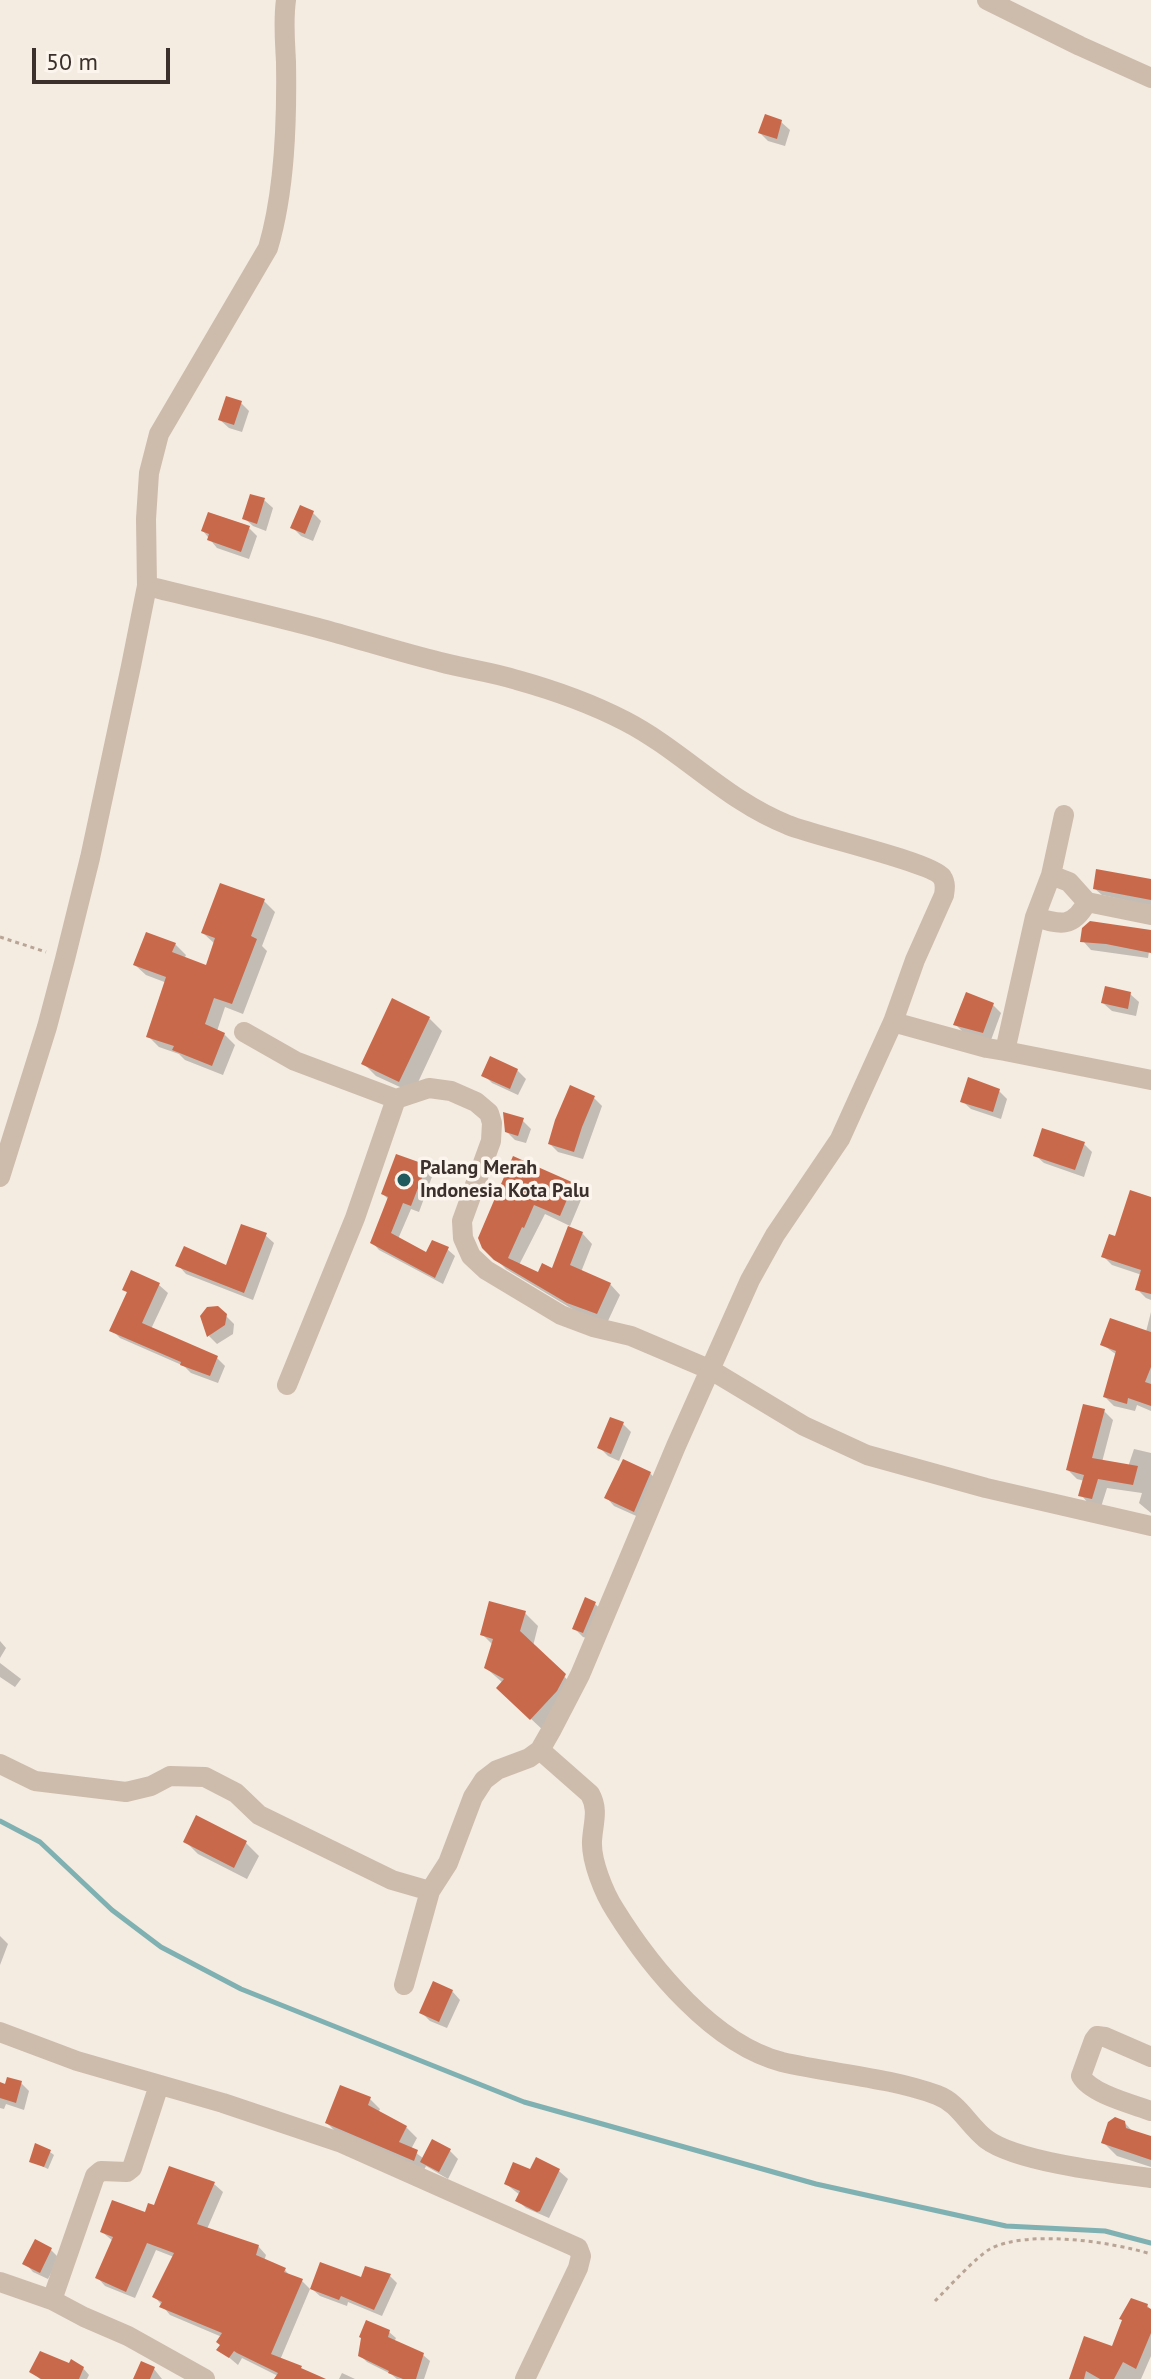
<!DOCTYPE html>
<style>
body{margin:0}
#map{position:relative;width:1151px;height:2379px;overflow:hidden;background:#f4ebe1;font-family:"PT Sans",sans-serif}
canvas{display:block}
.scale{position:absolute;left:32px;top:48px;width:138px;height:36px;box-sizing:border-box;border:4px solid #3b302b;border-top:0;padding-left:10px;font-size:24px;line-height:28px;white-space:nowrap;color:#3b302b;-webkit-text-stroke:6px #fbf5ee;paint-order:stroke}
</style>
<div id="map">
<canvas width="1151" height="2379"></canvas>
<div class="scale">50 m</div>
</div>
<script>
const ctx = document.querySelector('canvas').getContext('2d');
ctx.lineJoin = 'round';
function fill(path, color) {
  ctx.fillStyle = color;
  ctx.fill(path, 'evenodd');
}
function trace(path, color, width, dash) {
  ctx.strokeStyle = color;
  ctx.lineWidth = width;
  ctx.lineCap = dash ? 'butt' : 'round';
  ctx.setLineDash(dash || []);
  ctx.stroke(path);
}
function drawText(font, color, halo, rows, align = 'center') {
  ctx.font = font + ' "PT Sans",sans-serif';
  ctx.lineWidth = 7;
  ctx.setLineDash([]);
  ctx.textBaseline = 'middle';
  ctx.strokeStyle = halo;
  ctx.fillStyle = color;
  for (const [text, x, y, turn = 0] of rows) {
    ctx.save();
    ctx.translate(x, y);
    ctx.rotate((+turn || 0) * Math.PI / 180);
    ctx.textAlign = isNaN(turn) ? turn : align;
    if (halo) ctx.strokeText(text, 0, 0);
    ctx.fillText(text, 0, 0);
    ctx.restore();
  }
}
fill(new Path2D(`
 M781 122 790 130 785 146 768 141 760 133Z
 M241 403 249 411 242 432 229 428 220 420Z
 M252 496 264 500 273 508 266 531 253 526 244 518Z
 M313 513 321 521 313 541 301 536 293 528Z
 M249 528 257 536 249 559 217 548 203 531Z
 M1151 881V906L1102 895 1094 888Z
 M264 901 275 912 262 946 267 951 243 1014 225 1007 217 1031 224 1034 235 1045 223 1075 185 1060 179 1054 159 1047 148 1036 167 983 146 975 135 965 175 944 186 955 184 959 207 968 215 944 203 933Z
 M1151 938 1148 958 1091 950 1083 941Z
 M1130 994 1139 1002 1136 1016 1112 1011 1103 1003Z
 M993 1005 1001 1013 991 1040 964 1033 956 1025Z
 M429 1018 442 1031 413 1093 376 1076 363 1063Z
 M517 1070 526 1079 518 1095 492 1083 484 1075Z
 M999 1091 1007 1099 1001 1119 971 1109 962 1101Z
 M594 1098 602 1106 583 1159 558 1152 550 1144Z
 M522 1120 531 1129 526 1143 515 1140 506 1131Z
 M1084 1144 1092 1152 1084 1177 1044 1163 1035 1155Z
 M514 1159 573 1184 583 1195 570 1226 545 1214 519 1265 539 1275 553 1270 582 1233 592 1244 581 1272 610 1284 620 1295 607 1323 579 1313 506 1269 484 1247Z
 M425 1167 433 1174 419 1212 411 1209 398 1239 427 1255 447 1249 455 1256 443 1284 379 1250 372 1242 389 1200 383 1194Z
 M1151 1199V1300L1146 1298 1137 1289 1142 1275 1112 1265 1103 1256Z
 M265 1235 274 1243 253 1300 186 1274 178 1265 227 1267Z
 M159 1285 168 1293 151 1329 217 1358 225 1366 218 1383 191 1373 184 1366 120 1338 112 1330 128 1294 125 1290Z
 M1151 1312V1411L1137 1405 1135 1411 1114 1406 1105 1397 1117 1355 1103 1345 1146 1332Z
 M226 1316 234 1324 233 1334 217 1344 209 1336Z
 M1104 1411 1113 1420 1102 1462 1128 1467 1134 1449 1151 1453V1513L1139 1503 1142 1493 1107 1488 1101 1507 1090 1505 1081 1495 1085 1481 1077 1479 1068 1470Z
 M623 1424 631 1432 619 1461 608 1456 600 1448Z
 M650 1473 658 1482 643 1519 614 1506 606 1497Z
 M586 1600 595 1604 604 1612 592 1640 583 1637 574 1628Z
 M525 1613 538 1626 533 1646 578 1690 545 1732 512 1701 503 1683 486 1668 493 1645 482 1634Z
 M0 1641 6 1648 0 1658Z
 M0 1663 21 1679 15 1687 0 1677Z
 M197 1818 246 1843 259 1856 247 1879 198 1854 185 1841Z
 M0 1936 8 1944 0 1965Z
 M452 1991 460 2000 447 2028 430 2021 421 2012Z
 M21 2083 29 2091 24 2110 6 2104 4 2109 0 2108V2084Z
 M370 2099 380 2109 378 2113 406 2127 417 2138 411 2149 424 2159 450 2151 458 2159 448 2179 426 2166 424 2170 337 2133 327 2123Z
 M1124 2122 1134 2133 1151 2138V2167L1117 2156 1104 2143Z
 M50 2152 54 2155 48 2169 31 2161Z
 M536 2160 559 2171 568 2179 549 2218 526 2208 517 2200 520 2195 506 2184 531 2171Z
 M170 2168 214 2184 223 2192 207 2229 258 2246 266 2255 264 2261 285 2270 291 2277 302 2281 310 2289 280 2360 323 2379H277L278 2376 242 2358 238 2365 219 2349 222 2337 170 2315 155 2297 174 2257 156 2250 135 2298 105 2286 97 2277 113 2241 102 2232 146 2215 155 2207Z
 M51 2250 59 2258 48 2279 33 2272 25 2263Z
 M390 2276 397 2283 382 2316 348 2302 347 2306 320 2296 312 2289Z
 M1147 2305 1151 2310V2356L1141 2379H1071L1113 2349Z
 M389 2332 396 2338 394 2342 423 2355 430 2361 424 2379H397L391 2374 367 2362 360 2355Z
 M83 2368 89 2375 87 2379H40L32 2372Z
 M154 2369 162 2379H135Z
 M342 2373 355 2379H339Z`), '#0003');
trace(new Path2D(`
 M0 1821 40 1842 112 1910 161 1947 241 1989 524 2102 816 2184 1006 2226 1105 2231 1151 2243`), '#7fb0b2', 5);
fill(new Path2D(`
 M765 114 782 120 777 139 758 133Z
 M226 396 242 401 234 425 218 420Z
 M250 494 265 498 257 524 242 519Z
 M300 505 314 511 305 534 290 528Z
 M208 512 250 526 241 552 207 540 209 534 201 531Z
 M1096 869 1151 879V900L1093 889Z
 M220 883 265 899 251 936 257 939 232 1004 214 998 205 1024 225 1033 212 1066 172 1050 174 1046 146 1037 166 977 133 965 146 932 176 943 172 952 206 965 215 938 201 933Z
 M1090 921 1151 930V953L1106 944 1080 942 1082 928Z
 M1105 986 1131 992 1128 1009 1101 1003Z
 M966 992 994 1003 983 1033 953 1025Z
 M392 998 430 1017 399 1082 361 1064Z
 M490 1056 518 1069 510 1089 481 1076Z
 M968 1077 1000 1089 993 1112 960 1102Z
 M570 1085 595 1096 582 1127 574 1152 548 1144 555 1120Z
 M503 1112 524 1118 518 1136 505 1132Z
 M1042 1128 1085 1142 1075 1170 1033 1156Z
 M396 1154 427 1165 411 1206 403 1203 391 1233 426 1252 432 1240 449 1247 435 1278 370 1243 388 1197 381 1194Z
 M513 1156 574 1183 560 1216 534 1205 524 1228 522 1227 508 1258 538 1272 542 1263 552 1268 568 1226 583 1232 570 1265 611 1283 597 1314 567 1303 494 1260 482 1248 478 1238Z
 M1130 1190 1151 1197V1294L1135 1290 1141 1270 1101 1257 1109 1234 1115 1236Z
 M241 1224 267 1233 244 1293 175 1266 184 1246 226 1265Z
 M131 1270 160 1283 142 1323 218 1356 210 1376 180 1365 181 1362 109 1331 127 1292 122 1290Z
 M218 1306 227 1314 225 1325 207 1337 200 1316 207 1307Z
 M1110 1318 1151 1332V1367L1145 1382 1151 1384V1406L1128 1398 1127 1404 1103 1397 1116 1351 1100 1345Z
 M1083 1404 1105 1409 1092 1458 1138 1466 1133 1485 1098 1479 1092 1499 1078 1496 1084 1475 1066 1470Z
 M610 1417 624 1422 611 1454 597 1448Z
 M623 1459 651 1472 634 1512 604 1498Z
 M585 1597 596 1602 583 1633 572 1629Z
 M489 1601 526 1611 520 1631 566 1674 557 1691 530 1720 496 1688 504 1679 484 1668 493 1639 480 1635Z
 M196 1815 247 1841 234 1868 183 1842Z
 M433 1981 453 1990 439 2022 419 2013Z
 M7 2077 22 2081 16 2103 0 2098V2082L5 2084Z
 M340 2085 371 2097 368 2105 407 2126 399 2142 418 2150 414 2161 325 2123Z
 M1115 2117 1125 2121 1126 2128 1151 2136V2160L1101 2143 1108 2122Z
 M432 2139 451 2149 439 2172 420 2162Z
 M35 2143 51 2150 44 2167 29 2162Z
 M536 2157 560 2169 540 2211 537 2212 515 2201 520 2191 504 2184 513 2162 530 2169Z
 M169 2166 215 2182 197 2224 259 2245 256 2255 286 2268 284 2272 303 2279 271 2354 302 2366 301 2368 326 2379H274L278 2373 237 2353 234 2351 229 2358 216 2350 220 2345 216 2342 222 2333 159 2307 162 2302 152 2297 174 2253 147 2243 126 2292 95 2278 113 2237 100 2232 112 2200 145 2212 148 2203 154 2205Z
 M35 2239 52 2248 40 2273 22 2264Z
 M320 2262 361 2277 365 2266 391 2274 374 2310 341 2296 339 2300 310 2289Z
 M1131 2298 1148 2304 1147 2307 1151 2309V2333L1136 2369 1123 2362 1114 2379H1100L1086 2371 1084 2379H1069L1084 2336 1112 2346 1122 2320 1119 2319Z
 M366 2320 390 2330 388 2337 424 2353 416 2379H403L388 2373 389 2371 358 2356 361 2338 359 2337Z
 M40 2351 69 2363 71 2359 84 2367 79 2379H41L29 2372Z
 M141 2361 155 2367 150 2379H133Z`), '#c8694b');
trace(new Path2D(`
 M0 937 46 952
 M935 2301C948 2288 977 2256 990 2249 1028 2229 1112 2242 1151 2254`), '#b9a596', 3, [4, 4]);
trace(new Path2D(`
 M987 0 1080 46 1151 78
 M147 586C204 600 261 613 318 628 359 639 399 652 440 662 466 669 492 672 517 680 553 690 592 704 625 721 683 751 725 800 788 825 814 836 931 862 942 877 946 883 945 889 944 895L915 960 893 1022 840 1139 775 1235 750 1280 676 1446 580 1675 552 1729 540 1750 529 1758 497 1770 484 1780 473 1797 448 1863 430 1891 404 1985
 M1051 875 1069 882 1087 902 1151 915
 M1035 917C1061 925 1073 928 1087 902
 M893 1022 987 1048 1005 1051 1035 917 1051 875 1064 815
 M244 1032 295 1061 396 1099 429 1088 451 1091 476 1102 489 1113 492 1123 491 1141 462 1221 463 1238 471 1256 486 1270 561 1315 593 1327 631 1336 711 1370 804 1426 867 1455 986 1488 1151 1526
 M1005 1051 1151 1080
 M0 1177 47 1027 65 959 90 858 131 666 147 586 146 519 149 473 159 434 268 248C285 191 287 122 286 62 285 41 283 21 286 0
 M287 1385 355 1218 396 1099
 M540 1750 590 1794C599 1810 593 1823 592 1841 591 1861 604 1893 615 1910 651 1968 713 2044 782 2062 833 2074 887 2077 937 2095 959 2103 968 2125 986 2139 1016 2162 1112 2173 1151 2178
 M0 1764 35 1781 126 1792 151 1786 170 1776 205 1777 236 1793 259 1815 392 1880 430 1891
 M0 2032 77 2061 223 2103 342 2143 578 2248 581 2256 578 2268 525 2379
 M1151 2057 1105 2037 1097 2036 1094 2040 1081 2076C1091 2094 1132 2104 1151 2111
 M0 2282 52 2300 84 2317 128 2336 205 2379
 M52 2300 95 2176 101 2171 127 2172 132 2168 159 2085`), '#cdbbac', 20);
for (const [x, y, r, color] of [
 [404,1180,8,"#1f5a5e"]
]) {
  const dot = new Path2D();
  dot.arc(x, y, r, 0, 2 * Math.PI);
  ctx.fillStyle = color;
  ctx.fill(dot);
  trace(dot, '#fbf5ee', 3);
}
drawText('bold 20px', '#3b302b', '#fbf5ee', [
 ["Palang Merah",420,1168],
 ["Indonesia Kota Palu",420,1191]
], 'left');
</script>
